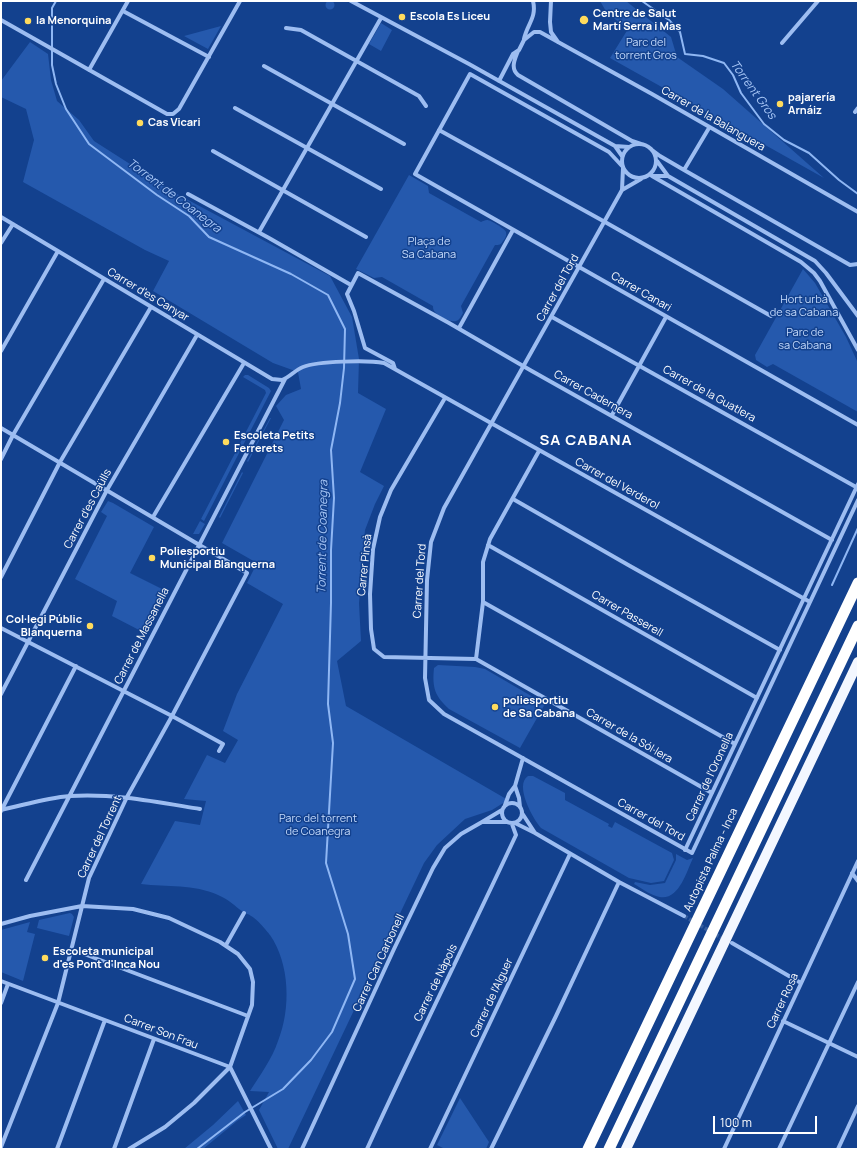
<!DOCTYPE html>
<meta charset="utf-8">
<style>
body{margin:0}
#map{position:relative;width:859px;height:1150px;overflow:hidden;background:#13418e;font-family:Manrope,sans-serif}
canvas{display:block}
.frame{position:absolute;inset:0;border:2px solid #fff;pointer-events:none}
.scale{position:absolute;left:713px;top:1116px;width:104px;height:18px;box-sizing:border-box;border:2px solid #fff;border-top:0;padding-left:5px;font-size:12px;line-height:14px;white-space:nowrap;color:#fff;-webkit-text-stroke:3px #13418e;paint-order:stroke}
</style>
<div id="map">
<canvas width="859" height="1150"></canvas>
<div class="frame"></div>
<div class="scale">100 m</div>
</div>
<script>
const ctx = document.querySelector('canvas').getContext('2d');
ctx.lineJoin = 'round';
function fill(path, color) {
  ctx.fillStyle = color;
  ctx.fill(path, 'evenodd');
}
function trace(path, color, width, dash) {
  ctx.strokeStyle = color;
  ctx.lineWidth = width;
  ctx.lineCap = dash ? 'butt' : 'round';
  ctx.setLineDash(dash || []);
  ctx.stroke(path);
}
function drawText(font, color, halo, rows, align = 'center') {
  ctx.font = font + ' Manrope,sans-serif';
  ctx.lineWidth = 3;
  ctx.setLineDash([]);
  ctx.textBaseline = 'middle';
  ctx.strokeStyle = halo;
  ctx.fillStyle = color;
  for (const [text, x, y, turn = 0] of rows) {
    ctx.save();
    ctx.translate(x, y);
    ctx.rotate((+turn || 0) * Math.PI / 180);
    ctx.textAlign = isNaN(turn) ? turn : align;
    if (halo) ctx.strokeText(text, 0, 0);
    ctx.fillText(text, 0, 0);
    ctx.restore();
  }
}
fill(new Path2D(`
 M325.5 5a4.5 4.5 0 1 1 9 0a4.5 4.5 0 1 1-9 0Z
 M600 1H626L671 37 677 57 723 89 824 178 610 58 628 29 607 13Z
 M381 23 392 30 381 51 369 44Z
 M221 26 208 49 184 36Z
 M30 42 48 54 51 80 57 101 79 120 94 141 177 194 330 276 352 317 359 359 358 393 386 409 360 472 384 486 375 504 365 530 359 603 361 641 337 661 346 706 508 800 492 810 465 819 437 845 424 863 288 1149H278L259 1110 269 1092 250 1091C260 1075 272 1059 278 1041 291 1009 290 964 270 935 267 931 256 918 251 916 249 914 246 914 243 912 235 906 228 899 218 895 194 884 167 887 141 884L175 821 200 825 206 801 184 799 207 755 225 763 238 740 223 731 237 694 283 604 247 583 257 563 222 543 284 420 276 406 286 395 301 389 298 372 273 363 153 291 169 261 145 250 23 182 34 140 26 109 1 97V81Z
 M409 175 428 186 429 193 481 222C483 221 485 220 487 220 491 220 505 229 506 232 507 235 505 239 503 241 501 245 499 245 495 245L461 306 463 313C461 316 460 320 456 321 452 323 438 316 435 312 433 310 433 308 433 306L382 277 374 278 356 269Z
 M803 269 815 283 846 337 858 363V412L773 364 767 367 756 360 755 355 759 348Z
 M245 375H248L269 388 271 391 204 521 201 519 266 393 265 390 243 377Z
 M270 418H271L248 462 247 461Z
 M242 472 243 473 220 518 219 517Z
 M108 501 113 503 154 527 130 573 162 589 141 631 112 616 117 601 75 579 107 516 101 512Z
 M200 521 205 524 199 534H193Z
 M438 665 475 667 485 669 545 704 520 748 449 709C435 696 432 688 434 668Z
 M528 776H533L565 793V800L609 824 608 826 612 828 615 822 672 853 674 860 664 881 651 883 629 878 541 828C533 819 514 785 528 776Z
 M676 854 687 860 693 858C686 873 678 904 656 896 649 894 641 888 634 884L635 882 650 885 665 883 676 860Z
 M70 913 72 914 74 917 69 936 37 928 39 920Z
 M30 922 27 932 35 934 23 981 1 972V930Z
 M460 1098 489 1142 486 1149H445L437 1145Z
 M238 1101 246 1115 237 1121 203 1149H184L213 1125Z`), '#2559ad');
trace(new Path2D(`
 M56 1 52 8V65L56 84 66 109 89 144 157 195 189 216 209 237 291 274 328 295 345 329 344 368 340 403 331 450 334 498 331 550V603L328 704 333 743 326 863 348 934 355 979 332 1032 311 1060 283 1089 245 1112 197 1149
 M642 1 669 20 680 32 685 54 703 56 724 63 733 75 741 93 764 124 784 140 809 153 839 180 858 194
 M832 585 858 528`), '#8fb7f4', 2);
trace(new Path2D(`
 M684 916 725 940`), '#365e9f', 4, [4, 2]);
trace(new Path2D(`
 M351 1 469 64 615 146 629 147
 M551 1 550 22 551 32 558 42
 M123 11 209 57
 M1 20 167 114H173L179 109 240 1
 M286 28 301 30 419 96 426 106
 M524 39C527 24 537 18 533 1
 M782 43 818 1
 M518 51C515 59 510 68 518 75L632 141 641 144
 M264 66 404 144
 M89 70 128 1
 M499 81 513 54 519 50 524 40 534 32H540L652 94 858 212
 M235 108 381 189
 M855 112 858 108
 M439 130 605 222 771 316
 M622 161a17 17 0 1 1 34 0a17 17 0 1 1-34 0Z
 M615 146 622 156
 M652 150 660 156 684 170 850 265 858 264
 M213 151 366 237
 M657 161 668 176 815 261 826 273 858 316
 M622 166 609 152 470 74 415 174 858 425
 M623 168 622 190 444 508 431 542 427 580 425 678 429 700 444 714 692 853 858 500
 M684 170 709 128
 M652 176 801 262 814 273 820 281 858 350
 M652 176H668
 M622 190 641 179
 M188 194 269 238 351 285
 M1 217 272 379 282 380C290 377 295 370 303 367 318 361 368 360 384 363L810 602
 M259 232 381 18
 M1 243 13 224
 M552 317 856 487
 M459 328 513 230
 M1 351 58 251
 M395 369 393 363 365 348 354 311 347 294 358 273 449 323 530 370 832 540
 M445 398 391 490 380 517 373 549 370 594 371 629 374 649 384 657 476 659 712 793
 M612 415 666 317
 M1 428 247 573 172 716 127 797 89 878 58 1003 1 1147
 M1 459 13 435 104 279
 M513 499 630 566 780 650
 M153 517 244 363
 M488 545 757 698
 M1 577 60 462 151 307
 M483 602 735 744
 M1 628 172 716 223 744 219 751
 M476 659 483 602V562L490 539 539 451
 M1 694 107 490 197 335
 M515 786 519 798 520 807
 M502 813a10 10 0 1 1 20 0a10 10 0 1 1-20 0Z
 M505 805 509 794 515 786 523 758
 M1 810C24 805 46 798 70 796 113 793 157 802 200 809
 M1 811 76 666
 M522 813 535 833
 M483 822H506
 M515 823 535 833 619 882 684 916
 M685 850 858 484
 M852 873 858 881
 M26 880 285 379
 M1 924 30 916 82 906 133 909 169 918 220 942 238 954 250 969 253 982 252 1005 230 1067 194 1103 165 1127 129 1149
 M732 943 801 983
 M226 945 244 913
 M71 949 248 1016
 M1 981 230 1067 271 1149
 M1 1003 8 984
 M783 1021 858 1057
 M57 1149 105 1020
 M114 1149 154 1039
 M302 1149 394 949 433 868 445 848 461 834 482 822 502 810
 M367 1149C415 1044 467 940 516 835L512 824
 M430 1149 570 854
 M491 1149 556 1016 619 882
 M724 1149 858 861
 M779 1149 858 982
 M838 1149 858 1106`), '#9dbdf1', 4);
trace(new Path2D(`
 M626 1149 858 662`), '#f3f7ff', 10);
trace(new Path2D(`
 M588 1149 858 583
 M609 1149 858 626`), '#fff', 11);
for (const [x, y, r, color] of [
 [402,17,4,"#ffdb5d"],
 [584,20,5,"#ffdb5d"],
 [28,21,4,"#ffdb5d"],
 [780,104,4,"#ffdb5d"],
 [140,123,4,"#ffdb5d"],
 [226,442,4,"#ffdb5d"],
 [152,558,4,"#ffdb5d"],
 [90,626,4,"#ffdb5d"],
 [495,707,4,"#ffdb5d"],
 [45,958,4,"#ffdb5d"]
]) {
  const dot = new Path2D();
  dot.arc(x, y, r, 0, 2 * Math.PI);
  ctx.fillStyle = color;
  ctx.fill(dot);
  trace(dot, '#13418e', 1.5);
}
drawText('bold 11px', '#fff', '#13418e', [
 ["Centre de Salut",593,14],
 ["Martí Serra i Mas",593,27],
 ["Escola Es Liceu",410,17],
 ["la Menorquina",36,21],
 ["pajarería",788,98],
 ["Arnáiz",788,111],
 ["Cas Vicari",148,123],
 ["Escoleta Petits",234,436],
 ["Ferrerets",234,449],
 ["Poliesportiu",160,552],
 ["Municipal Blanquerna",160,565],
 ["Col·legi Públic",82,620,"right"],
 ["Blanquerna",82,633,"right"],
 ["poliesportiu",503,701],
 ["de Sa Cabana",503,714],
 ["Escoleta municipal",53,952],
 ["d'es Pont d'Inca Nou",53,965]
], 'left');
drawText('11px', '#c4dafc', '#13418e', [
 ["Parc del",646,43],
 ["torrent Gros",646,56],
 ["Plaça de",429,242],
 ["Sa Cabana",429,255],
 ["Hort urbà",804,300],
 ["de sa Cabana",804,313],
 ["Parc de",805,333],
 ["sa Cabana",805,346],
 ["Parc del torrent",318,819],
 ["de Coanegra",318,832]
]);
drawText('11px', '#fff', '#13418e', [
 ["Carrer de la Balanguera",713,119,30],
 ["Carrer del Tord",558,288,-61],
 ["Carrer Canari",641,292,30],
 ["Carrer d'es Canyar",148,295,31],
 ["Carrer de la Guatlera",709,394,29],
 ["Carrer Cadernera",593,395,29],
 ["Carrer del Verderol",617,484,29],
 ["Carrer d'es Caülls",88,509,-62],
 ["Carrer Pinsà",365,565,-84],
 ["Carrer del Tord",420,581,-86],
 ["Carrer Passerell",627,614,30],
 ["Carrer de Massanella",142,636,-63],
 ["Carrer de la Sól·lera",629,736,30],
 ["Carrer de l'Oronella",710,777,-65],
 ["Carrer del Tord",651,820,29],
 ["Carrer del Torrent",100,837,-65],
 ["Autopista Palma - Inca",711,860,-65],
 ["Carrer Can Carbonell",379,963,-65],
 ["Carrer de Nàpols",436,983,-64],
 ["Carrer de l'Alguer",492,998,-65],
 ["Carrer Rosa",783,1001,-65],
 ["Carrer Son Frau",161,1032,21]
]);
drawText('italic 12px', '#a9c8f8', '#13418e', [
 ["Torrent Gros",753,90,54],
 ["Torrent de Coanegra",174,196,37],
 ["Torrent de Coanegra",323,537,-89]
]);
ctx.letterSpacing = '1px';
drawText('bold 15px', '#fff', '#13418e', [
 ["SA CABANA",586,441]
]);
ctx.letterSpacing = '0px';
</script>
